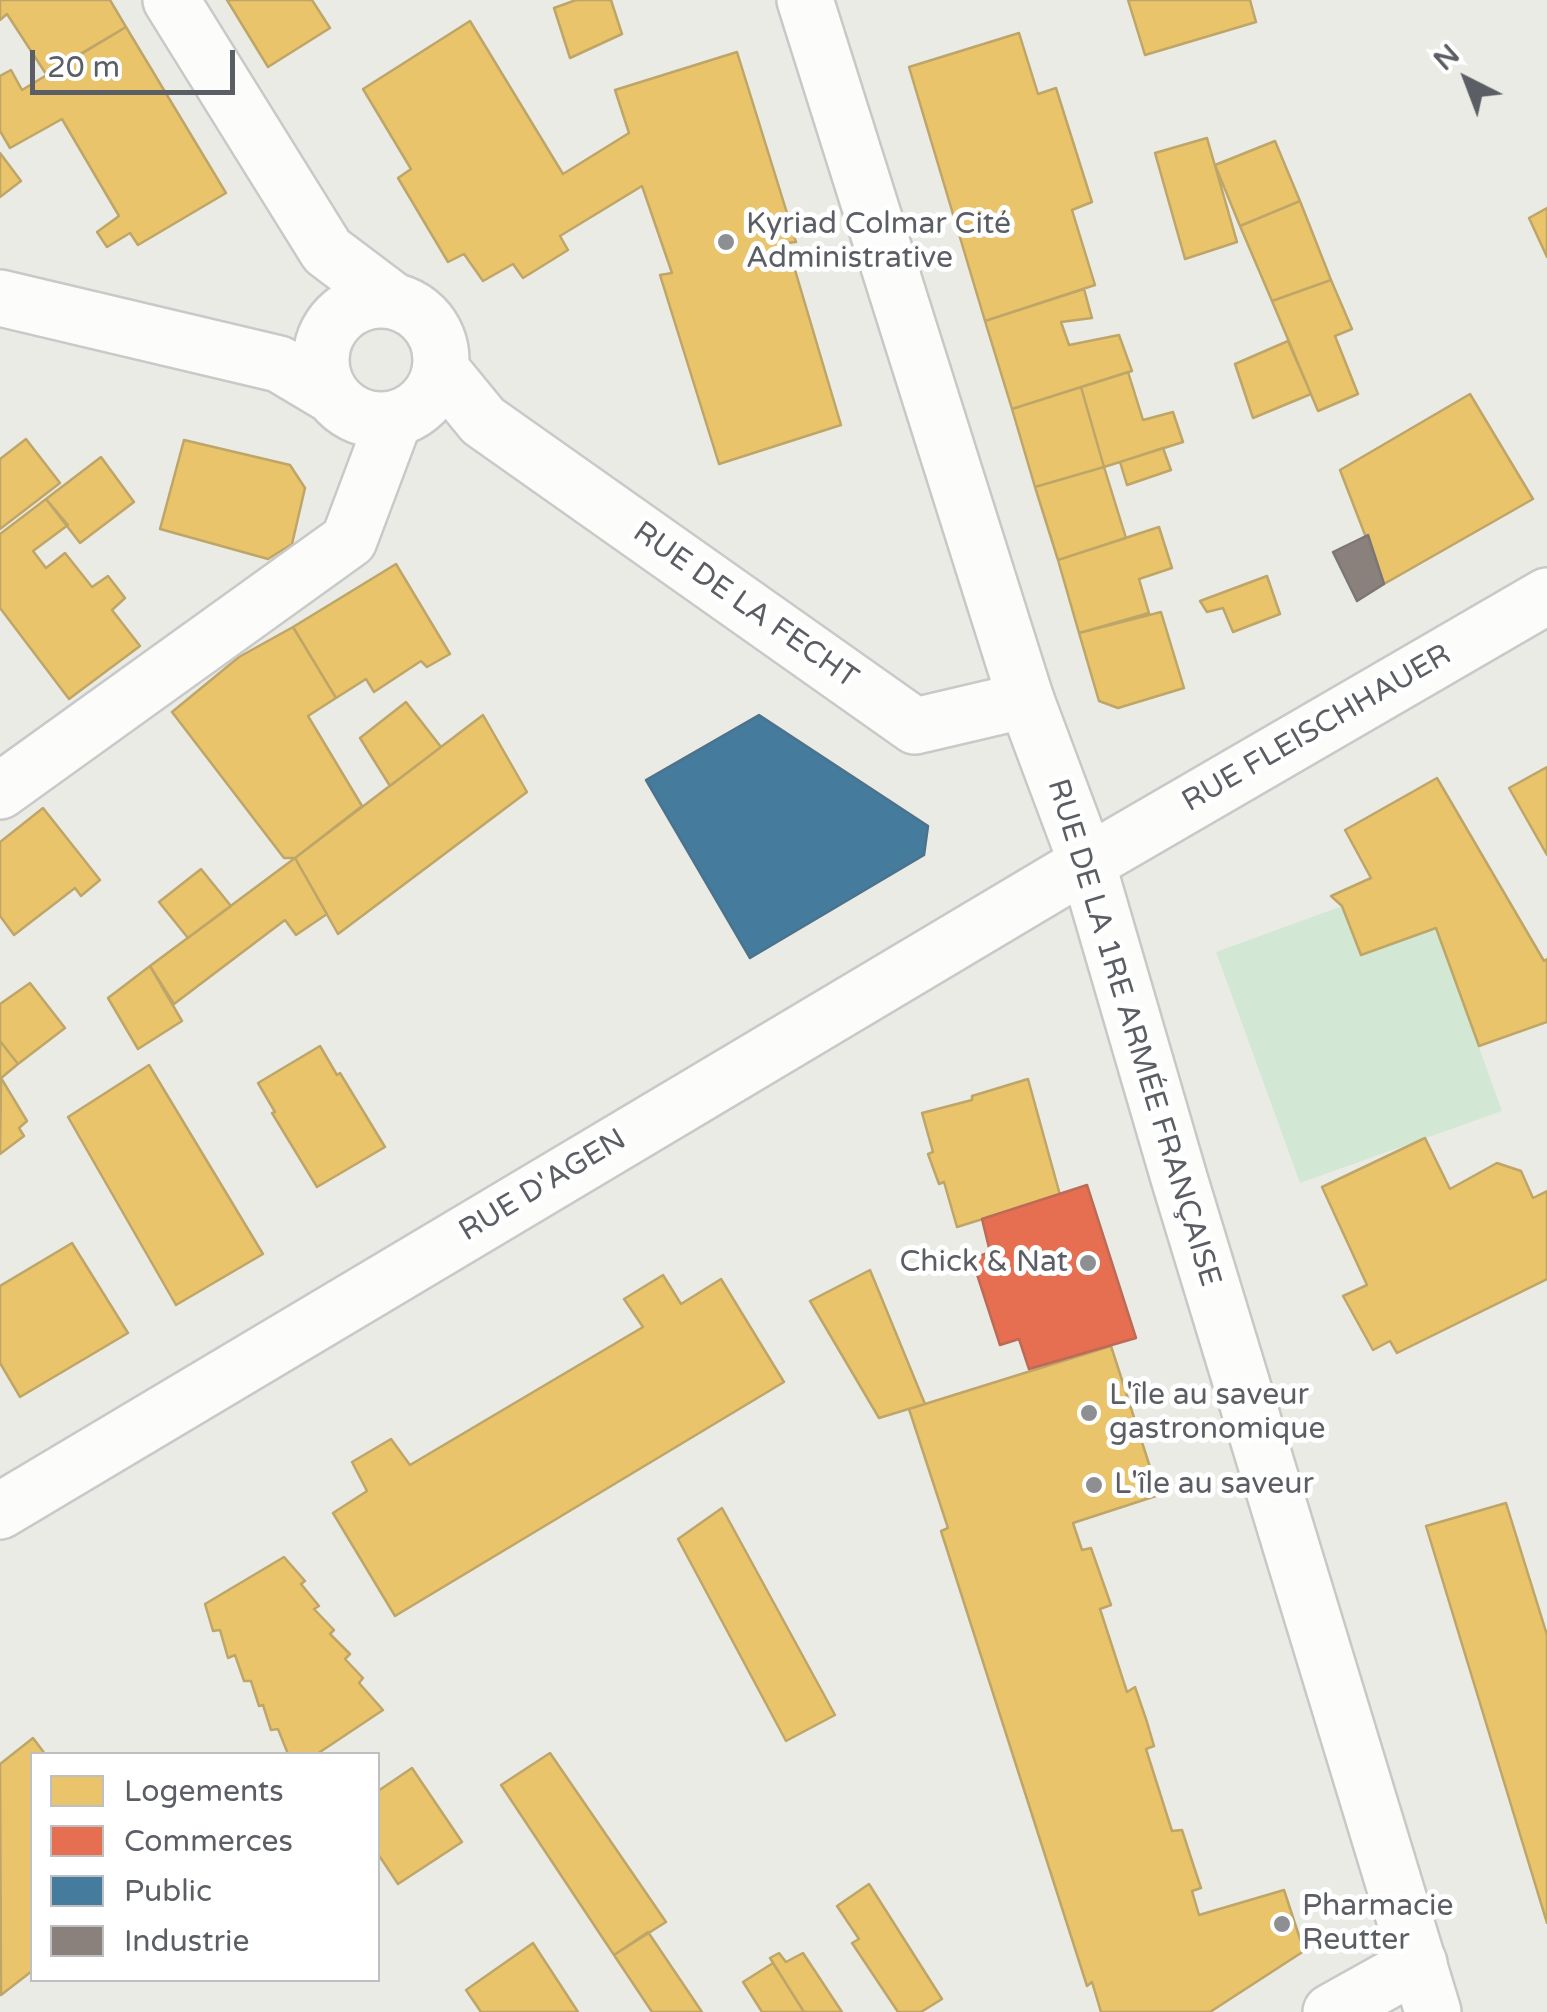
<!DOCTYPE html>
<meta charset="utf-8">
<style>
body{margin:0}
#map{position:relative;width:1547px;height:2012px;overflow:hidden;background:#ebebe6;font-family:"Varela Round",sans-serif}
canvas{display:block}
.legend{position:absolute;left:30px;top:1752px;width:350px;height:230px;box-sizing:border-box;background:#fff;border:2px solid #bdbfc1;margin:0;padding:12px 18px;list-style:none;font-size:30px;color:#5b5e64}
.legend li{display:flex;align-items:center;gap:20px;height:50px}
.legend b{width:50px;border:2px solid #bdbfc1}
.north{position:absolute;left:1417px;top:30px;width:100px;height:100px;-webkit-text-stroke:8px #fff;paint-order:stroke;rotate:318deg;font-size:28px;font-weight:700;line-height:40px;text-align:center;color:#5b5e64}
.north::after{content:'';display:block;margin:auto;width:35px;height:45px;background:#5b5e64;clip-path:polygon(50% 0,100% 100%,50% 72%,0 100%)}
.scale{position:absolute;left:30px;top:50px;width:205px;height:45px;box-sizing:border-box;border:5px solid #5b5e64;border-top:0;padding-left:12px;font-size:30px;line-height:35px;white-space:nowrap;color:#5b5e64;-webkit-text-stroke:8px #fff;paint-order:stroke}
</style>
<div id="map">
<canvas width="1547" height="2012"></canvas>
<ul class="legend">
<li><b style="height:28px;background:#e9c46a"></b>Logements</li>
<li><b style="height:28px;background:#e76f51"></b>Commerces</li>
<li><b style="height:28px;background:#457b9d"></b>Public</li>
<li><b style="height:28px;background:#8a817c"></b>Industrie</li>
</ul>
<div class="north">N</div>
<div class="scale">20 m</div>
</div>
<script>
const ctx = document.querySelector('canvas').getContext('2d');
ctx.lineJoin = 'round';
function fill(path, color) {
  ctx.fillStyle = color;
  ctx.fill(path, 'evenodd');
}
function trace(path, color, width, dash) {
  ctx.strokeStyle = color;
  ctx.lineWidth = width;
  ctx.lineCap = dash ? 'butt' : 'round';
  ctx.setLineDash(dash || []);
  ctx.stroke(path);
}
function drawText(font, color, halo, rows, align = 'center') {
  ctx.font = font + ' "Varela Round",sans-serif';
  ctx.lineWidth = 10;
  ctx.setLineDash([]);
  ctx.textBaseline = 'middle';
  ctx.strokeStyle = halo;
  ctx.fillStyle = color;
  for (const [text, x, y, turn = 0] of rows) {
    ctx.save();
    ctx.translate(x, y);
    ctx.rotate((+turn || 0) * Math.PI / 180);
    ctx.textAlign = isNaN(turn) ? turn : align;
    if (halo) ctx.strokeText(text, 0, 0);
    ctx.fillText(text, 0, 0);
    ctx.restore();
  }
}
fill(new Path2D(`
 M1342 906 1361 955 1436 928 1502 1111 1300 1183 1216 952Z`), '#d3e8d4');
const homes = new Path2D(`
 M0 0H110L126 27 46 74 7 14 0 20Z
 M227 0H312L330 28 268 67Z
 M576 0H611L622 34 570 58 554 8Z
 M1128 0H1250L1256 22 1145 55Z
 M470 21 563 174 629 133 615 90 737 52 796 242 787 243 841 425 719 464 660 275 672 273 642 186 560 236 568 250 523 278 513 264 483 281 464 254 448 262 398 178 411 169 363 89Z
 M126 27 226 193 138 245 130 233 107 247 97 232 119 216 62 119 10 148 0 131V76L11 70 22 90Z
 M1019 33 1038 94 1056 88 1092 202 1072 210 1095 285 985 321 909 67Z
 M1207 138 1237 242 1185 259 1155 153Z
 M1275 141 1300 201 1240 226 1215 165Z
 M0 153 21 181 0 197Z
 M1300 201 1331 280 1272 301 1240 226Z
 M1547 208V257L1529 218Z
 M1331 280 1352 329 1335 336 1358 394 1318 411 1272 301Z
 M1084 289 1092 318 1061 322 1069 345 1119 335 1132 371 1012 409 985 321Z
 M1288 341 1311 394 1253 418 1235 364Z
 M1128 372 1143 420 1173 412 1183 442 1104 467 1081 387Z
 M1081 387 1104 467 1035 487 1012 409Z
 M1470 394 1533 499 1384 584 1340 470Z
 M26 439 60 483 0 529V459Z
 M184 440 290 465 305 488 292 544 268 559 160 529Z
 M1163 448 1171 470 1127 485 1120 462Z
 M101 457 134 502 80 543 46 499Z
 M1104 467 1126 538 1058 560 1035 487Z
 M46 499 68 525 33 551 46 568 65 553 92 587 108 576 125 598 112 610 140 646 69 699 0 608V534Z
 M1159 527 1172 568 1139 579 1149 613 1079 633 1058 560Z
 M396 564 450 654 427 667 421 661 374 692 366 679 336 698 293 627Z
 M1267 576 1280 614 1233 632 1223 608 1207 612 1200 601Z
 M1161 612 1184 688 1118 708 1099 701 1079 633Z
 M293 627 336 698 308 716 362 806 295 858H284L172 712 239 657Z
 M406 702 441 747 390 786 360 738Z
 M483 715 527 792 338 934 295 858Z
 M1547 767V855L1509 788Z
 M1437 778 1544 961 1547 959V1022L1479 1046 1436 928 1361 955 1342 906 1331 896 1371 878 1345 830Z
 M43 808 100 880 81 896 75 888 14 935 0 916V842Z
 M295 858 327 914 296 935 285 920 174 1004 150 966Z
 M201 869 231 906 188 938 159 902Z
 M150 966 182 1021 138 1049 108 998Z
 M30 983 65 1028 18 1064 0 1041V1004Z
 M0 1041 18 1064 0 1079Z
 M320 1046 337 1075 340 1073 385 1147 317 1187 272 1113 275 1112 258 1083Z
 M149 1065 263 1254 176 1305 68 1117Z
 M1 1078 27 1121 19 1128 24 1136 0 1154Z
 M1028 1079 1060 1195 957 1227 944 1182 939 1184 928 1154 933 1152 922 1113 972 1100V1096Z
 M1425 1138 1450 1189 1497 1163 1521 1171 1533 1198 1547 1191V1279L1397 1353 1390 1341 1373 1350 1343 1296 1367 1285 1322 1187Z
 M72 1243 128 1333 20 1397 0 1363V1286Z
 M870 1270 925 1404 879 1418 810 1301Z
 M663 1275 681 1304 721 1279 784 1382 395 1616 333 1513 367 1491 352 1462 391 1439 410 1465 643 1327 624 1299Z
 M1111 1346 1159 1495 1073 1523 1082 1550 1091 1548 1111 1605 1100 1609 1127 1692 1135 1687 1147 1722 1154 1746 1146 1749 1172 1831 1182 1830 1193 1864 1201 1888 1192 1891 1199 1915 1284 1890 1304 1951 1210 2012H1101L1092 1982 1087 1986 941 1531 948 1528 909 1409Z
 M1506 1503 1547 1635V1923L1426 1526Z
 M722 1508 835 1715 786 1741 678 1539Z
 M284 1557 305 1581 301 1584 319 1606 314 1609 334 1630 330 1634 350 1654 345 1659 363 1678 359 1683 383 1710 317 1754H288L278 1729 271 1730 263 1705 259 1706 251 1681H244L235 1655 228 1658 220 1630 213 1631 205 1604Z
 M33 1738 45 1754H32V1971L1 1995 0 1764Z
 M550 1753 666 1922 614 1955 501 1785Z
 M412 1768 462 1842 398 1884 378 1854V1791Z
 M869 1884 942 1999 921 2012H898L852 1943 859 1939 837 1906Z
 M648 1932 702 2012H652L614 1955Z
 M533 1943 578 2012H481L466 1990Z
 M779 1953 786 1962 803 1953 842 2012H804L770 1958Z
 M773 1963 804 2012H762L743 1982Z`);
fill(homes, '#e9c46a');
trace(homes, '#bea568', 2.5);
const shops = new Path2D(`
 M1087 1185 1136 1338 1029 1369 1019 1339 1000 1345 972 1259 990 1252 982 1219Z`);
fill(shops, '#e76f51');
trace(shops, '#bd6a57', 2.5);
const public = new Path2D(`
 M759 715 928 826 924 855 750 958 646 780Z`);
fill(public, '#457b9d');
trace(public, '#4c728c', 2.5);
const industry = new Path2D(`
 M1368 535 1384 584 1357 601 1333 552Z`);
fill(industry, '#8a817c');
trace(industry, '#7c7675', 2.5);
const minor = new Path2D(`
 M0 791 349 540 394 420
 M1331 2012 1419 1963`);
const tertiary = new Path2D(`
 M171 0 327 251 392 300
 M0 298 279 364 331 395
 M321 360a60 60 0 1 1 120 0a60 60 0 1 1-120 0Z
 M442 371 483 421 915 726 1026 700
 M0 1511 1087 863 1547 596`);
const secondary = new Path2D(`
 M805 0 1026 700 1087 863 1179 1178 1433 2012`);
trace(minor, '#c8c9c8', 60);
trace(tertiary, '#c8c9c8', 60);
trace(secondary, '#c8c8c7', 60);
trace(minor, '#fcfcfb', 55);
trace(tertiary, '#fcfcfb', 55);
trace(secondary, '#fcfcfb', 55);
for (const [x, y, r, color] of [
 [726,242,10,"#8d8f92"],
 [1088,1263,10,"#8d8f92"],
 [1089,1413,10,"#8d8f92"],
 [1094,1485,10,"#8d8f92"],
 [1282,1924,10,"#8d8f92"]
]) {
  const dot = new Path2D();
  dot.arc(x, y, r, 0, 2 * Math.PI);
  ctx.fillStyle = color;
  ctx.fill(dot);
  trace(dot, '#fff', 4);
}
drawText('30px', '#5b5e64', '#fff', [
 ["Kyriad Colmar Cité",746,225],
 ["Administrative",746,259],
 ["Chick & Nat",1068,1263,"right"],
 ["L'île au saveur",1109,1396],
 ["gastronomique",1109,1430],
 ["L'île au saveur",1114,1485],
 ["Pharmacie",1302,1907],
 ["Reutter",1302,1941]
], 'left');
drawText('30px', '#5b5e64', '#fff', [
 ["RUE DE LA FECHT",745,606,35],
 ["RUE FLEISCHHAUER",1317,729,-30],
 ["RUE DE LA 1RE ARMÉE FRANÇAISE",1133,1033,73],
 ["RUE D'AGEN",543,1186,-31]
]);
</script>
